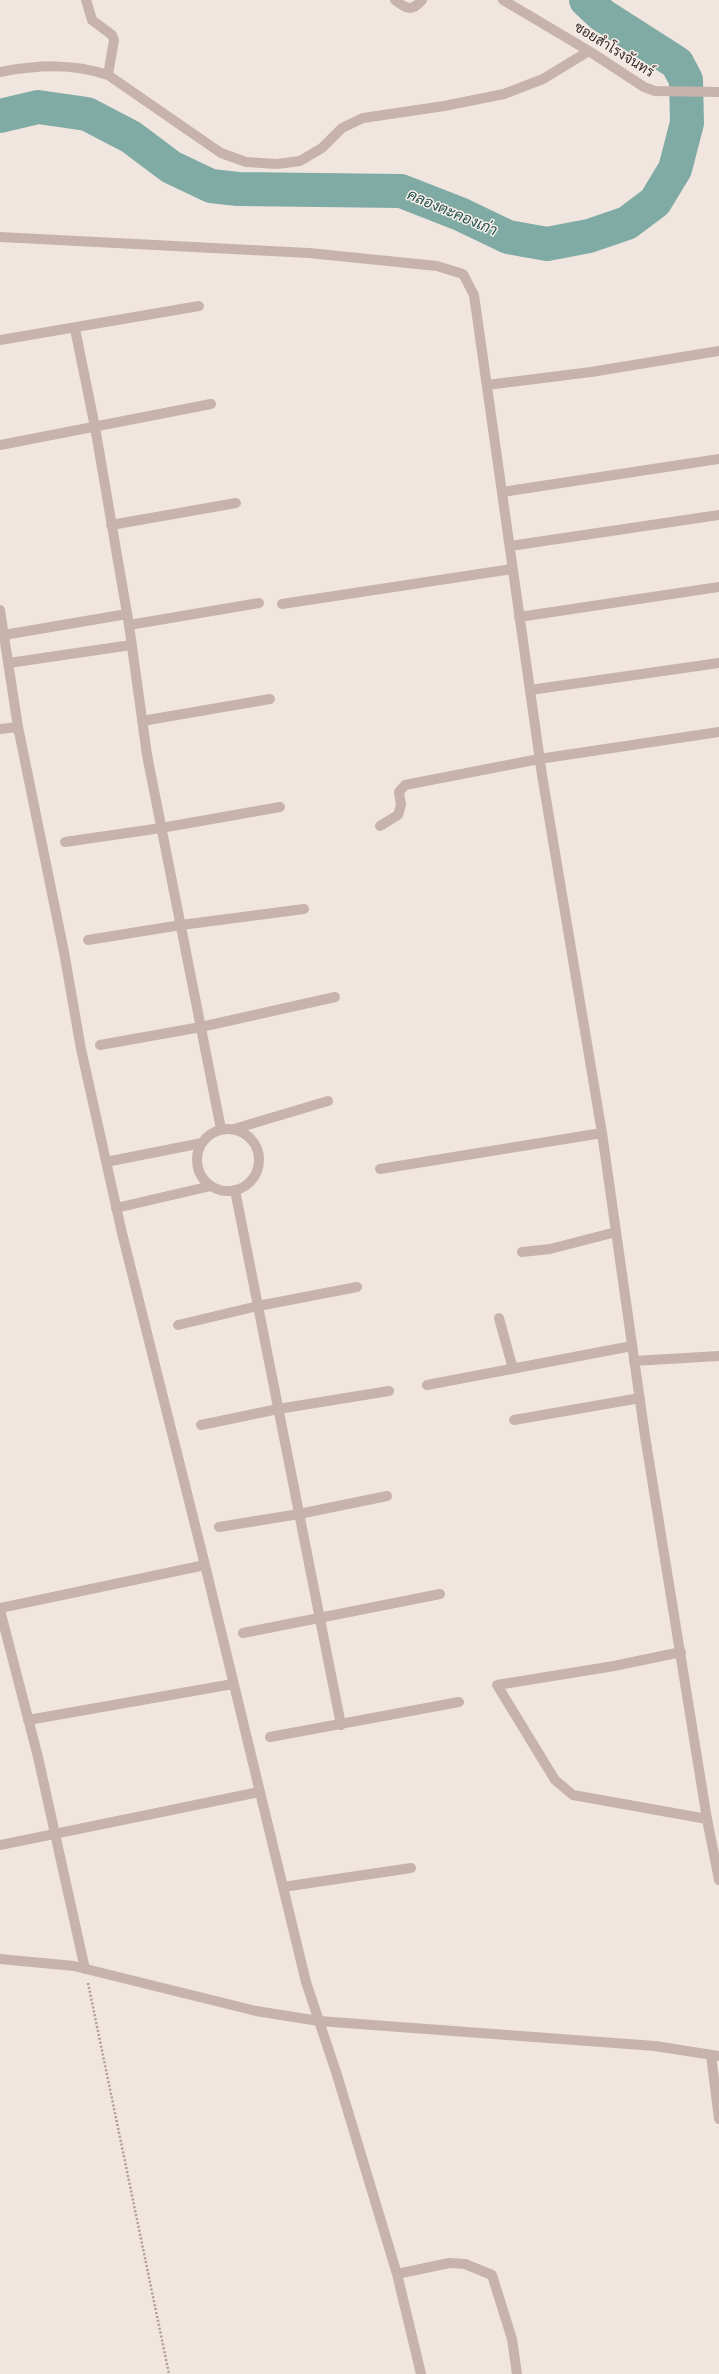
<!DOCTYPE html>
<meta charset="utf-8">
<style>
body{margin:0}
canvas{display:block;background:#f0e5df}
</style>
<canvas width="719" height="2374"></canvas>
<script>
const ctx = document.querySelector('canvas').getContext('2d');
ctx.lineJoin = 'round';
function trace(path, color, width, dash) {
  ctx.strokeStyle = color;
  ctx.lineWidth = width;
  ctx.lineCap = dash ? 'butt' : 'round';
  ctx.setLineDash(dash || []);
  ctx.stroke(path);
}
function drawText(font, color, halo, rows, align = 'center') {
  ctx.font = font + ' Figtree,Sarabun,sans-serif';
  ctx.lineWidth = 3;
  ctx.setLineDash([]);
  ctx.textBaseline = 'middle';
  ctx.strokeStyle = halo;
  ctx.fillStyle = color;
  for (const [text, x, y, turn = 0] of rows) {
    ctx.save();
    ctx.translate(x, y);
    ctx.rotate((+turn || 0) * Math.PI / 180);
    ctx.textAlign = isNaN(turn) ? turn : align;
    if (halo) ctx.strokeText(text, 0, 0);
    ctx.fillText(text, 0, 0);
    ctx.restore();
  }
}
trace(new Path2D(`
 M0 116 38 107 87 114 131 137 171 167 211 186 238 189 401 191 460 214 508 237 547 244 589 236 627 223 655 202 675 169 687 123 686 80 677 63 602 15 586 0`), '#80aba5', 34);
trace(new Path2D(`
 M88 1983 169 2374`), '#b39d96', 2.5, [2, 2]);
trace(new Path2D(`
 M86 0 92 20 112 35 114 40 108 75
 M395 0C406 9 412 12 422 0
 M503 0 589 51 644 87 655 91 719 92
 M0 72C38 65 71 63 108 75L221 153 246 162 277 164 300 161 322 148 342 128 363 118 444 106 504 94 543 79 589 51
 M0 237 309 253 437 266 463 274 474 295 542 775 602 1133 645 1436 707 1819 719 1880
 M75 329 95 427 129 625 147 755 221 1129
 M0 340 199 306
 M487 385 591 372 719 351
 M0 445 211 404
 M502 492 719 459
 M111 525 236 503
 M510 546 719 515
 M282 604 512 569
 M0 610 18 727 64 952 81 1049 122 1233 205 1565 306 1982 337 2075 397 2274 421 2374
 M519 617 719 587
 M129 625 259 603
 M4 635 127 614
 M9 663 131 645
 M530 690 719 663
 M142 721 270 699
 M0 729 18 727
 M380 826 398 815 401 805 399 792 405 785 539 759 719 732
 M65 842 161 828 280 807
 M88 940 181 925 304 909
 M100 1045 201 1027 335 997
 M197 1160a31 31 0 1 1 62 0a31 31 0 1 1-62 0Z
 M234 1129 328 1101
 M106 1162 202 1143
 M380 1169 602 1133
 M235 1190 341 1725
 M116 1208 211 1186
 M522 1252 550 1249 616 1232
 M499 1318 513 1369
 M178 1325 258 1306 357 1287
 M634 1361 719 1356
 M427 1385 632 1346
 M514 1420 640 1398
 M201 1425 278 1409 389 1391
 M219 1527 299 1514 387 1496
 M0 1608 205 1565
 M0 1610 38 1757 85 1969
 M243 1633 440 1594
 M681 1652 614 1666 497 1685 555 1780 573 1795 707 1819
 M28 1720 233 1684
 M270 1737 459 1702
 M0 1845 259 1792
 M283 1887 411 1868
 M0 1959 74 1966 256 2011 319 2021 655 2046 719 2056
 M711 2055 719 2119
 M397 2274 449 2263 465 2264 492 2275 512 2339 517 2374`), '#c7b3ab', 10);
drawText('14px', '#362b2a', '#f8efeb', [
 ["ซอยสำโรงจันทร์",614,50,32]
]);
drawText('italic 15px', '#23544e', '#f8efeb', [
 ["คลองตะคองเก่า",452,213,23]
]);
</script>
